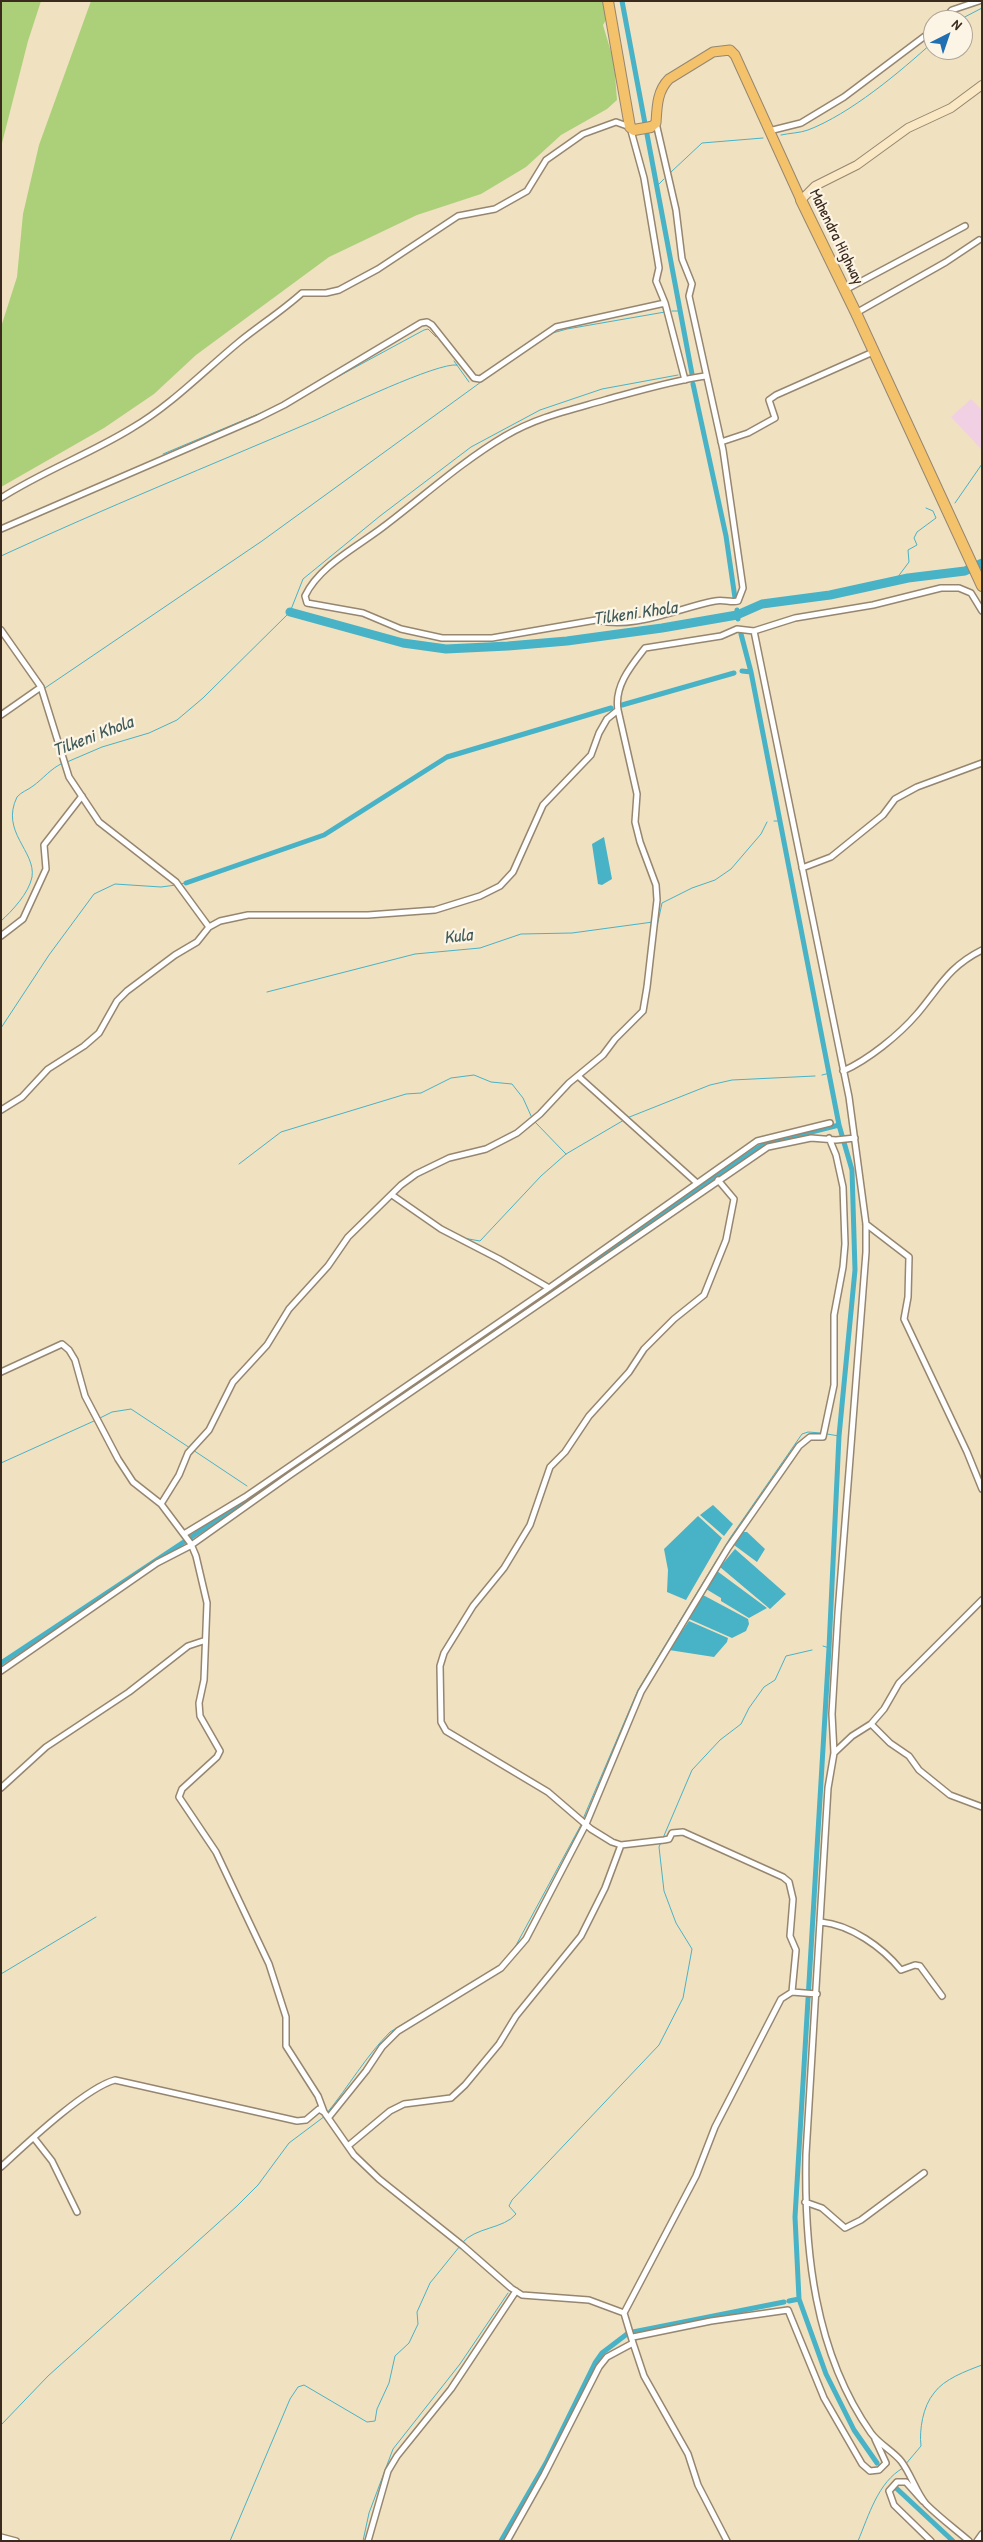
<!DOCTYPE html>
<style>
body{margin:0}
#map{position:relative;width:983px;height:2542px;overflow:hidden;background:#f0e1c1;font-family:"Patrick Hand",sans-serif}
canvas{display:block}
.frame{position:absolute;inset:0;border:2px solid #3b2a1e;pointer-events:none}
.north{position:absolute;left:923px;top:10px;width:50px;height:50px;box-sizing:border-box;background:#fcf5e5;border:1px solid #afa495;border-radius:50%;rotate:41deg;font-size:14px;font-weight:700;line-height:20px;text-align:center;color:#3b2a1e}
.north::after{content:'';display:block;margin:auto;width:18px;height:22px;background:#1f6fb2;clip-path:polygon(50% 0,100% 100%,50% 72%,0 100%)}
</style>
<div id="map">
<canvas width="983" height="2542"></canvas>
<div class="frame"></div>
<div class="north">N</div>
</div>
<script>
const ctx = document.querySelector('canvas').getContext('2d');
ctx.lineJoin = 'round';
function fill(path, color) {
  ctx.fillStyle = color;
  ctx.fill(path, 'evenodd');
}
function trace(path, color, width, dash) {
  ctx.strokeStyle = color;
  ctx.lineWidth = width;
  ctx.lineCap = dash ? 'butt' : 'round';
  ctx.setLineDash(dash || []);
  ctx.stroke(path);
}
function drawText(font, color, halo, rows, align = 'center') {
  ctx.font = font + ' "Patrick Hand",sans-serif';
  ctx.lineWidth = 4.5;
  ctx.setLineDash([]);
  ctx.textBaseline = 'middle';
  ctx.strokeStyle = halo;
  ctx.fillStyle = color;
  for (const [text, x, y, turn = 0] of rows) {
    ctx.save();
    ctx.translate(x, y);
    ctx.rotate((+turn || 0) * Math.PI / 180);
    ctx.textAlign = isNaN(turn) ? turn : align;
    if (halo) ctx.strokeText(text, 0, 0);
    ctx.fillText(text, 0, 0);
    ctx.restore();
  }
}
fill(new Path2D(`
 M971 399 982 410V450L951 417Z`), '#f1d0e3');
fill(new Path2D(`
 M1 1H41L28 41 1 147Z
 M91 1H603L606 20 603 25 614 62 617 100 607 109 561 135 526 167 481 194 417 215 329 257 196 355 154 394 104 428 1 487V327L17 277 23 214 39 145Z`), '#abd079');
fill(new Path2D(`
 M604 837 612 879 602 885 598 884 592 844Z
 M713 1505 733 1524 724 1536 700 1515Z
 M698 1516 722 1538 686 1600 667 1592 668 1570 664 1549Z
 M743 1532H747L765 1549 757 1562 734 1545Z
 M735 1549 786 1594 770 1609 720 1567Z
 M717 1571 767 1608 749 1618 721 1601V1598L706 1589Z
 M703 1595 748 1619 749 1624 746 1631 732 1638 689 1619Z
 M689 1621 728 1638 727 1642 714 1657 669 1650Z`), '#48b2c6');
trace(new Path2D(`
 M959 20 982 8
 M781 135C790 133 800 133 808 130 850 114 900 72 933 42
 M671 172 702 143 763 138
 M657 186 664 179
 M672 311H681
 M549 334 567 329 665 312
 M454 361 469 382
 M328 382 424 330 428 329 436 337
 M163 454 268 410
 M955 503 982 464
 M1 556C105 508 211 465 316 420 340 409 438 362 457 365
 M894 582 909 562 908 550 917 545 914 538 917 532 936 518 933 511 926 508
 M45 688 262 541 503 366
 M31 697 39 692
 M67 762 102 747 149 733 177 720 203 698 290 612 303 579 380 516 471 447 540 410 602 389 678 375
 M774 821H780
 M180 884 186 883
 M1 921C12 911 29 893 32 877 36 851 0 832 17 797 21 792 28 790 33 786 43 779 51 768 63 763
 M658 922 662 903 692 888 715 880 731 869 761 834 767 822
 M267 992 415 954 480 948 521 934 572 933 653 922
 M1 1028 49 955 94 894 115 884 161 887 176 885
 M822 1075 830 1073
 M627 1118 710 1085 732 1080 815 1076
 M535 1122 566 1154
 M239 1164 281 1132 406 1094 421 1093 451 1078 474 1075 491 1082 512 1084 523 1098 532 1118
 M463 1238 480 1241 541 1176 566 1154 624 1120
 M98 1419 112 1412 131 1409 190 1448
 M827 1434 839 1436
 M193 1450 247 1486
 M1 1463 94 1421
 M823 1646 829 1648
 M583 1819 638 1690 730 1538 802 1434 808 1432 821 1433
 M663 1838 692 1770 720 1740 741 1724 749 1708 764 1687 775 1680 786 1656 812 1650
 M514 1949 582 1823
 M1 1974 96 1917
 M327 2113C349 2086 366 2056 390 2032L500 1965
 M462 2243C475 2227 504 2229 516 2214L509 2206 512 2200 659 2045 683 1998 692 1949 676 1923 664 1891 659 1847 661 1842
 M1 2425 48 2376 237 2206 258 2185 289 2143 325 2116
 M905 2465 921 2446C919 2430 923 2406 934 2393 944 2379 966 2371 982 2365
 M230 2541 290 2399 298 2387 304 2385 367 2422 375 2421 377 2409 389 2383 395 2356 409 2343 418 2324 417 2312 430 2283 460 2246
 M363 2541 369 2513 393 2449 460 2364 508 2293
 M858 2541C869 2515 878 2482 903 2468`), '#48b2c6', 1);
trace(new Path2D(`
 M622 1 692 374
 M693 384 726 536 735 598
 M737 610 738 619
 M741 634 751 672 839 1125 852 1170 855 1270 839 1436 829 1648 795 2217 799 2299 826 2374 854 2430 877 2463
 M742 671 751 672
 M622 705 734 673
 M186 883 324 835 447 757 611 708
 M1 1663 223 1516 758 1148 768 1143 839 1125
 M789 2301 799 2299
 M633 2332 784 2302
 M895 2487 953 2541
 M501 2541 546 2463 595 2363 602 2353 627 2334`), '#48b2c6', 5);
trace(new Path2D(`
 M290 612 403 643 446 649 508 646 567 641 662 628 737 615 762 604 830 595 908 578 965 571 982 563`), '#48b2c6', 9);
const street = new Path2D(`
 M943 20 952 10 979 1
 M656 123 676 210 682 259 692 284 689 296 723 450 743 588 738 601C731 603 723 599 715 601 678 608 633 630 596 620L492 638H442L401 629 363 613 307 603 305 596C319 566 357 547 383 527 424 496 461 462 505 436 537 417 570 410 605 400 638 391 671 381 705 376
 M769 131 801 123 844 97 933 30
 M845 290 965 226
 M856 313 946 262 979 240
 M721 442 748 433 775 418 769 400 776 395 873 352
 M1 498C43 471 90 454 132 428 170 406 205 370 239 342 260 325 282 311 302 293H326L339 290 378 269 458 216 495 209 527 191 546 160 583 134 616 122 630 127 644 178 659 268 656 281 665 303 685 380
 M1 529 258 418 284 405 421 323 427 322 432 325 474 378 480 379 556 327 665 303
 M1 630 41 687 69 777 99 822 176 882 209 927
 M754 631 849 1097 866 1224V1252L838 1613 832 1714 834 1753 828 1788 806 2154C804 2249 814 2352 871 2433 879 2444 893 2451 901 2461 911 2474 916 2492 926 2504 939 2517 955 2529 969 2541
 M1 715 41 687
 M802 868 831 857 883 815 895 799 917 787 982 763
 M1 936 23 919 46 869 44 845 82 796
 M843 1071C868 1060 899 1035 917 1014 940 987 948 967 982 950
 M578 1076 697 1183
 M1 1110 22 1097 48 1069 84 1046 99 1033 117 1001 127 991 175 955 197 942 209 927 220 921 248 915H368L435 910 480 896 500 886 513 872 543 805 591 755 599 733 607 719 618 710C614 686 631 666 645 648L721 636 737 629 754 631 795 618 873 605 941 588H959L971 593 982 611
 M718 1180 734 1199 726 1240 704 1295 674 1319 644 1349 629 1372 589 1416 565 1452 550 1467 530 1525 504 1568 473 1606 444 1653 440 1666 441 1722 446 1731 548 1792 591 1829 612 1842 621 1845 664 1840 669 1839 672 1833 683 1832 783 1877 789 1882 793 1899 790 1936 796 1950 792 1992
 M392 1195 441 1229 499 1259 549 1288
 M866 1224 909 1257 908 1297 904 1319 967 1452 982 1489
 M1 1372 62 1344 69 1350 75 1360 85 1396 118 1459 133 1482 161 1504 191 1544 196 1556 207 1603 204 1680 199 1703 200 1716 220 1751 217 1757 182 1789 179 1797 216 1852 269 1964 286 2017V2046L318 2096 324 2112 354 2155 379 2179 463 2246 511 2288 522 2295 589 2300 624 2313 633 2343 607 2357 599 2367 544 2475 507 2541
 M161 1504 179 1475 188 1453 209 1430 233 1382 267 1345 289 1309 328 1266 348 1237 401 1185 416 1174 449 1158 486 1149 517 1133 540 1114 569 1083 603 1055 615 1039 643 1011 647 987 657 900 656 885 640 842 635 822 637 794 618 710
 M184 1534 245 1497 549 1288 757 1141 830 1123
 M1 1671 157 1563 190 1546 290 1475 768 1147 811 1138 836 1140 855 1138
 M871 1724 890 1743 909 1756 919 1770 950 1795 982 1807
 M834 1753 852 1736 871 1724 884 1709 899 1683 982 1600
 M1 1788 46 1747 129 1692 188 1646 203 1641
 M821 1922C851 1925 882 1947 901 1970L915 1965 920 1966 942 1996
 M329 2117 366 2071 382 2047 398 2031 501 1968 526 1939 586 1824 641 1692 728 1548 799 1446 810 1437H823L834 1385V1315L843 1267 845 1244 843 1187 836 1155 829 1138
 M34 2138 52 2161 77 2212
 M348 2146 390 2111 404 2104 451 2098 465 2085 499 2044 516 2016 581 1936 605 1888 621 1845
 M1 2167C25 2145 85 2088 115 2080L297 2121 306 2120 319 2109 324 2112
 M805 2202 822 2208 845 2228 861 2220 924 2173
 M624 2313 696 2176 715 2127 781 1999 792 1992 817 1994
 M633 2337 711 2321 788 2310 824 2398 862 2464 870 2471 879 2470 886 2463 875 2439
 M633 2343 644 2376 688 2454 698 2485 727 2541
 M923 2501 906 2482H897L889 2491 894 2505 931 2541
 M1 2537 16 2541
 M368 2541 388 2471 397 2456 451 2389 516 2291
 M977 2541 982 2534`);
const secondary = new Path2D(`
 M801 200 815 186 857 165 908 128 951 108 982 85`);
const primary = new Path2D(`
 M651 127 656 123C657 107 657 91 669 79L713 52 730 50 735 55 801 200`);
const highway = new Path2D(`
 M608 1 630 127 634 130 651 127
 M801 200 856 313 982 586`);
trace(street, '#968670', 8);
trace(secondary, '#968670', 10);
trace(primary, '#968670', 11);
trace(highway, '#968670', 12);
trace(street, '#fff', 5);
trace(secondary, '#fae7c3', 8);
trace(primary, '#f3c26a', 9);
trace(highway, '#f3c26a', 10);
drawText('16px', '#3b2a1e', '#fcf5e5', [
 ["Mahendra Highway",836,237,64]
]);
drawText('italic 18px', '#405a59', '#fcf5e5', [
 ["Tilkeni Khola",635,614,-8],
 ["Tilkeni Khola",93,737,-21],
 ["Kula",458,937,-7]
]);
</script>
